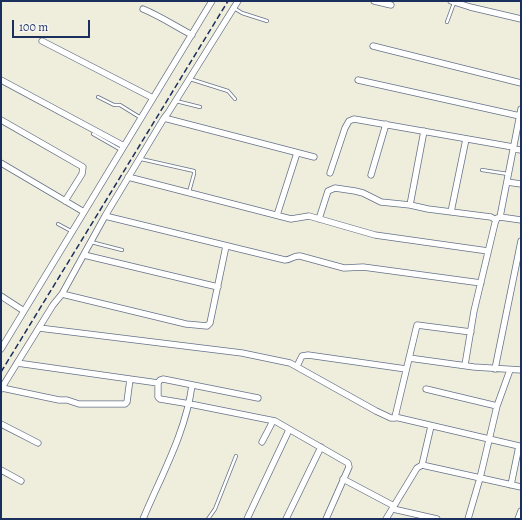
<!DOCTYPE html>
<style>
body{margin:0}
#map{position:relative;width:522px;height:520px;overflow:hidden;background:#efeddb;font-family:Alegreya,serif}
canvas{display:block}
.frame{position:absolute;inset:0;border:2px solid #1b2f5e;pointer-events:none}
.scale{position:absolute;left:12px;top:20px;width:78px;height:18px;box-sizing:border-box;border:2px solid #1b2f5e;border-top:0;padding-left:5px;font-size:12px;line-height:14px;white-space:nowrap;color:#1b2f5e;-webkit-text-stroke:3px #f6f6f2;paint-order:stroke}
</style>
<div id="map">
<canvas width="522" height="520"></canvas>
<div class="frame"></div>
<div class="scale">100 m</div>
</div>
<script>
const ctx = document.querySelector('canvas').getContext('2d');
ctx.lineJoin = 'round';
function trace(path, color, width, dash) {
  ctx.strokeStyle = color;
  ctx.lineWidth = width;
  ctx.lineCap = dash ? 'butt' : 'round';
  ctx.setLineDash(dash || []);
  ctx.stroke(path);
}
const lane = new Path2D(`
 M234 8 242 13 267 21
 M447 22 454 3
 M190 79 228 91 235 99
 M98 97 114 105H120L141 118
 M176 101 200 107
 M93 134 121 150
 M141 159 194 171V174L189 192
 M482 170 508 174
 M58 224 71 231
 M91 242 122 250
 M208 519 215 509 236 456`);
const street = new Path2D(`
 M374 1 391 5
 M451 1 470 7 521 19
 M143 9C160 16 175 26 192 35
 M42 41 153 98
 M373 46 521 83
 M1 80 124 146
 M358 80 520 116
 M164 118 314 157
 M1 120 83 167 82 174 65 201
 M513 149 521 150
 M1 163 84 212
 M330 173 345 128 349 121 354 119 513 147
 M371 175 386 124
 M128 177 291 219 309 216 375 235 488 251
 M507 182 521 184
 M410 205 424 131
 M451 212 466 139
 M277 215 297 153
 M105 216 285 260C291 260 294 255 300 256L344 268 363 267 481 283
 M500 217 521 109
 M319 219 328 191 335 188 355 191 363 193 381 202 410 205 428 209 491 217 496 220
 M84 255 218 287
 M62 294 186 324 207 326 210 323 226 246
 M1 296 24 311
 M39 328 242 353 290 363 376 411 391 418H395
 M471 332 417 325 395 417 519 446 511 485
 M1 349 212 1
 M409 358 474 367 521 370
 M17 363 158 383
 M465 365 474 311 495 223 497 218 500 217 521 220
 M297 366 302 356 308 355 406 369
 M495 369 521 241
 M2 388 59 400H67L79 404H125L127 402 130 379
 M1 389 53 305 62 294 105 216 164 118 168 113 238 1
 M426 389 497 406
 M258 398 163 379 160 380 158 383V397L160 399 190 404 275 421 348 463 349 467 326 519
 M1 424 38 443
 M262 442 273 421
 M422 465 431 426
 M1 470 21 481
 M343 479 394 506
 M393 509 437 519
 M143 519C161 476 186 432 192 385
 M247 519 289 430
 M286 519 321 447
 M386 519 417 468 422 465 521 487
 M468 519 480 478 497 406 510 370
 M518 519 521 511`);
trace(lane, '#65728a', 4);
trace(street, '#65728a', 7);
trace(lane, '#fff', 2.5);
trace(street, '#fff', 5.5);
trace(new Path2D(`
 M1 372 228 1`), '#1b2f5e', 1.5, [6, 3]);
</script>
